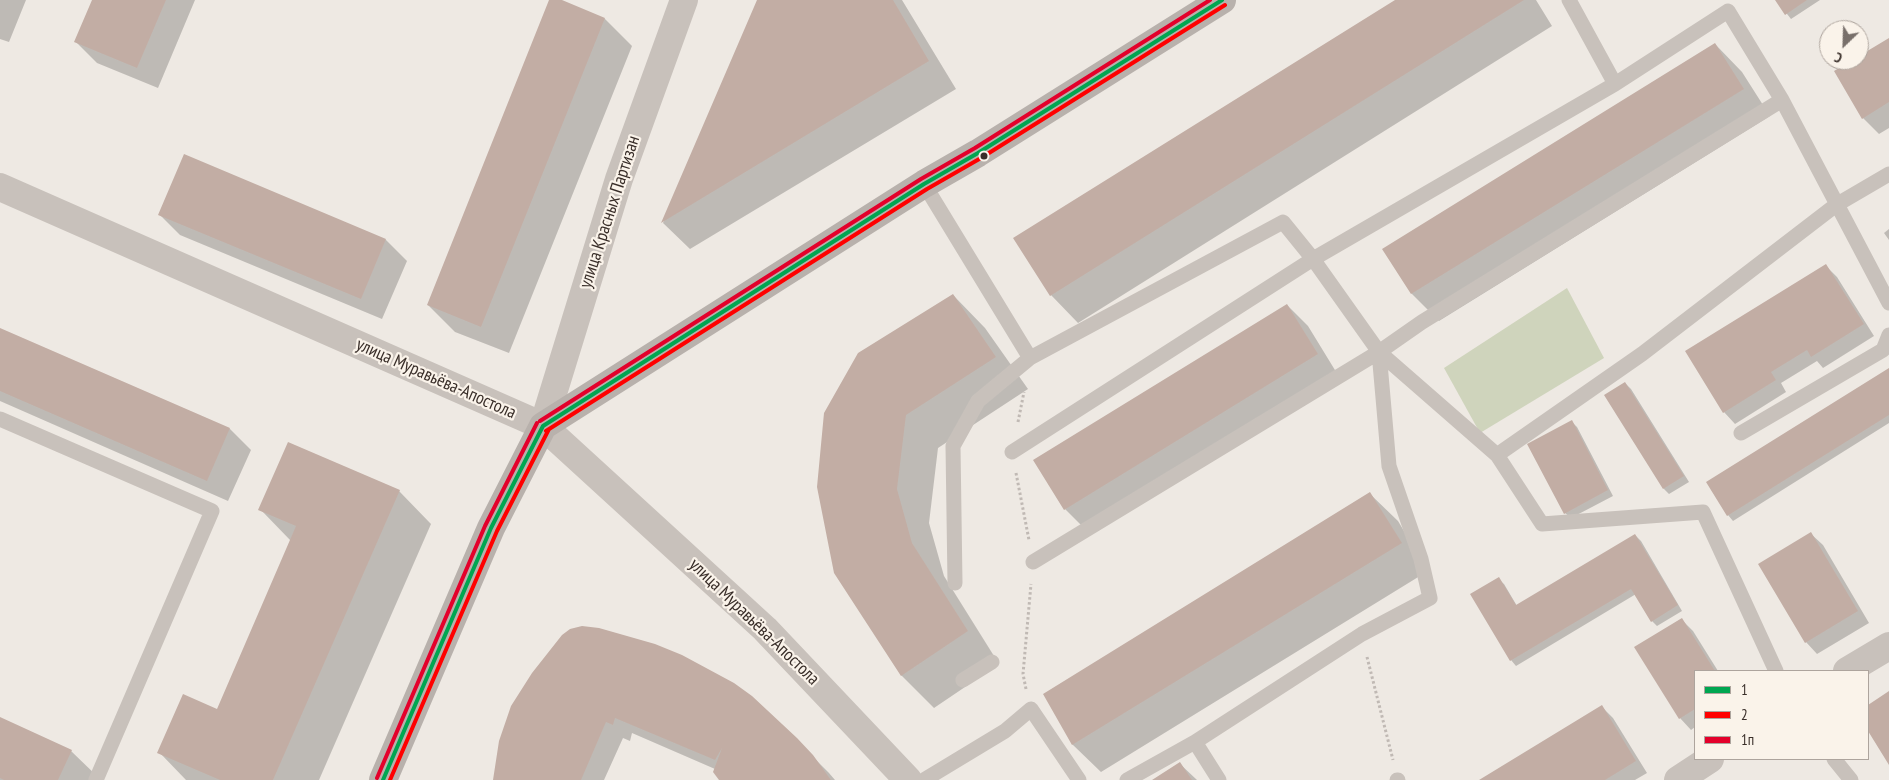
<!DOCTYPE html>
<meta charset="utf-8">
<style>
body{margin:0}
#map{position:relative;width:1889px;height:780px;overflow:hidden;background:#eee9e3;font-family:"PT Sans Narrow",sans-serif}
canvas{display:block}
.legend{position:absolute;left:1694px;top:670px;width:175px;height:90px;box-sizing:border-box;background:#faf3ea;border:1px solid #ada49d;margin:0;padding:6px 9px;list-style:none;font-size:15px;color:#392e29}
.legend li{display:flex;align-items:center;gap:10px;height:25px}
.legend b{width:25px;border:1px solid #ada49d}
.north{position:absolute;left:1819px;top:20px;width:50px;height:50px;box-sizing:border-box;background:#faf3ea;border:1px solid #ada49d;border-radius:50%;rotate:204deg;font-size:14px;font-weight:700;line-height:20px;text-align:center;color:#392e29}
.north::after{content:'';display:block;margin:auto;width:18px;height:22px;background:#786f6a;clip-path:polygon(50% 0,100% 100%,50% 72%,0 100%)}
</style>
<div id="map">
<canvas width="1889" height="780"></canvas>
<ul class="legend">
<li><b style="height:6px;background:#00a651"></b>1</li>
<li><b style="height:6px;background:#f00"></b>2</li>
<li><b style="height:6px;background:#e4002b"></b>1п</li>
</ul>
<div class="north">С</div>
</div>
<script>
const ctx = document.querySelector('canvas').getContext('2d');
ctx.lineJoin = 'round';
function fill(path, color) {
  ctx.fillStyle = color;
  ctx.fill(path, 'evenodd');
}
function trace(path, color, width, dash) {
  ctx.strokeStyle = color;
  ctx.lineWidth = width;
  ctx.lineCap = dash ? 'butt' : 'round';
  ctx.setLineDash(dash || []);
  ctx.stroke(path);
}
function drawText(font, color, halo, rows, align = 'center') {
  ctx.font = font + ' "PT Sans Narrow",sans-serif';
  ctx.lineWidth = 4.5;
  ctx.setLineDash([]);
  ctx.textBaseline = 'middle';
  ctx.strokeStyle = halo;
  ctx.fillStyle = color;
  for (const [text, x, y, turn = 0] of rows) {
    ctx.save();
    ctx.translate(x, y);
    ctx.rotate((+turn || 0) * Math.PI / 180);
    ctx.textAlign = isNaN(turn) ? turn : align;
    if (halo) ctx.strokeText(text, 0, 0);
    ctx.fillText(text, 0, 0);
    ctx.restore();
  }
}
fill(new Path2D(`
 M1567 288 1604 358 1480 433 1444 368Z`), '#cfd4bc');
fill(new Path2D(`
 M0 0H26L9 42 0 39Z
 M93 0H195L158 88 97 63 76 42Z
 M551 0H559L605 19 632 46 509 353 455 332 428 305Z
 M758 0H902L956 89 690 249 663 223Z
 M1398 0H1536L1552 26 1078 323 1051 295Z
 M1776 0H1820L1791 19Z
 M1889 39V128L1879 134 1863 118 1854 60H1859V57Z
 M1715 44 1742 72 1770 116 1439 321 1412 294 1384 249Z
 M184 156 386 240 407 261 382 319 180 235 159 214Z
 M1889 229V240L1884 233Z
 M1826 266 1837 277 1874 336 1823 368 1817 361 1781 383 1786 392 1735 424 1724 412Z
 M953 295 985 328 1028 389 938 448 929 523 944 576 999 664 934 708 902 676 835 573Z
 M1287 305 1308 326 1338 375 1086 530 1065 509Z
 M0 329 230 429 251 450 228 501 0 401Z
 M1889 369V423L1733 521 1728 515Z
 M1625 383 1631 389 1689 482 1669 494 1664 489Z
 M1572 422 1577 427 1613 496 1571 518 1565 513Z
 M399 491 431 524 319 780H186L159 752 217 711 291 541 260 509Z
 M1370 494 1398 521 1428 571 1101 772 1073 745 1045 694Z
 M1811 534 1823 545 1869 623 1817 654 1806 642Z
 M1635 535 1641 541 1682 611 1657 626 1652 621 1636 594 1516 666 1511 660 1498 579 1504 584 1517 606Z
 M1681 619 1693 631 1718 671H1695V727L1691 730 1680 718 1636 648Z
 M512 707 770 714 829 773 835 780H721L715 769 632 733 630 741 623 738 604 780H494Z
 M1602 707 1613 718 1647 773 1635 780H1482Z
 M0 718 71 751 99 778 98 780H0Z
 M1180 764 1197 780H1154Z`), '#0003');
fill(new Path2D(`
 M92 0H166L137 68 74 42Z
 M549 0H562L605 18 481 327 427 305Z
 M757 0H893L929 61 661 223Z
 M1395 0H1524L1050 296 1013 238Z
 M1775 0H1807L1785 15Z
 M1889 38V102L1862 119 1834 71 1852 60H1859V56Z
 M1715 43 1744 89 1411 294 1382 249Z
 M184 154 386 239 361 299 158 215Z
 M1826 264 1864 324 1811 357 1807 350 1771 372 1776 380 1723 413 1685 351Z
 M953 294 996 357 906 415 897 489 912 543 968 631 901 676 834 573 817 487 824 413 858 353Z
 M1287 304 1318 354 1064 510 1033 460Z
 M0 328 230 428 207 481 0 391Z
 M1889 368V415L1727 516 1706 482Z
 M1625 382 1684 476 1663 489 1604 395Z
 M1572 420 1608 490 1564 514 1527 444Z
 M288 442 400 490 273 780H220L157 753 183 694 217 709 296 526 258 510Z
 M1370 492 1402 543 1072 745 1043 694Z
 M1811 532 1858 611 1805 643 1758 564Z
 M1635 534 1678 605 1651 622 1631 589 1510 661 1470 594 1499 577 1516 605Z
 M1682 618 1715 671H1695V709L1679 719 1634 647Z
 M582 626 599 628 655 644 682 655 734 683 752 696 797 738 813 755 831 780H719L713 772 722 748 715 760 615 718 613 725 606 722 581 780H493L499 741 511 706 532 673 562 635 570 629Z
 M1889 691V765L1868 731V705Z
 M1602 705 1636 761 1605 780H1479Z
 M0 717 72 750 58 780H4L0 778Z
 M1180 762 1192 780H1152Z`), '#c2ada4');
trace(new Path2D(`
 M1018 422 1024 392
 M1016 473 1029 540
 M1367 657 1393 760
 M1026 689 1023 674 1031 584`), '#c0b9b4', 3, [2.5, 2.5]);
trace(new Path2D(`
 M1569 0 1615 84 1313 259 1379 352 1497 455 1542 524 1703 512 1776 671
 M1782 100 1889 303
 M924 184 1030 358
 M0 419 212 511 96 780
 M1741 433 1883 350 1889 335
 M1497 455 1642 354 1836 205 1889 174
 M1033 562 1379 352 1422 322 1782 100 1728 11 1615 84
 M955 583 953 446 978 401 1030 358 1283 222 1313 259 1012 452
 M963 680 992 662
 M1195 742 1219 780
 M1834 759 1851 780
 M924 780 1005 731 1031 709 1079 780
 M1127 780 1195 742 1362 634 1430 598 1421 559 1389 466 1379 352
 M1397 780H1398`), '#c8c1bb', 15);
trace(new Path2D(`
 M0 187 543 426 765 629 908 780
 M543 426 619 179 684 0
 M1847 671 1889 646
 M1678 780 1710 759`), '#c8c1bb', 28);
trace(new Path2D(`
 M383 780 491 528 543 426 924 184 978 153 1222 0`), '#b8b1ac', 28);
trace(new Path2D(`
 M543 426 924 184 978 153 1222 0
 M383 780 491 528 543 426`), '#00a651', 4);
trace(new Path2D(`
 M546 431 927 189 981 158 1225 5
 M390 780 497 531 549 429`), '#f00', 4);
trace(new Path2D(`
 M540 421 921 179 975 148 1210 0
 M377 778 485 526 537 423`), '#e4002b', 4);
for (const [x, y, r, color] of [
 [984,156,4.5,"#392e29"]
]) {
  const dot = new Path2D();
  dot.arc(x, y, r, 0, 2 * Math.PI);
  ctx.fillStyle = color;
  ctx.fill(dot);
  trace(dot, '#faf3ea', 2);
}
drawText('18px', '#392e29', '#faf3ea', [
 ["улица Красных Партизан",610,212,-72],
 ["улица Муравьёва-Апостола",436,379,24],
 ["улица Муравьёва-Апостола",754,622,44]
]);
</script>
